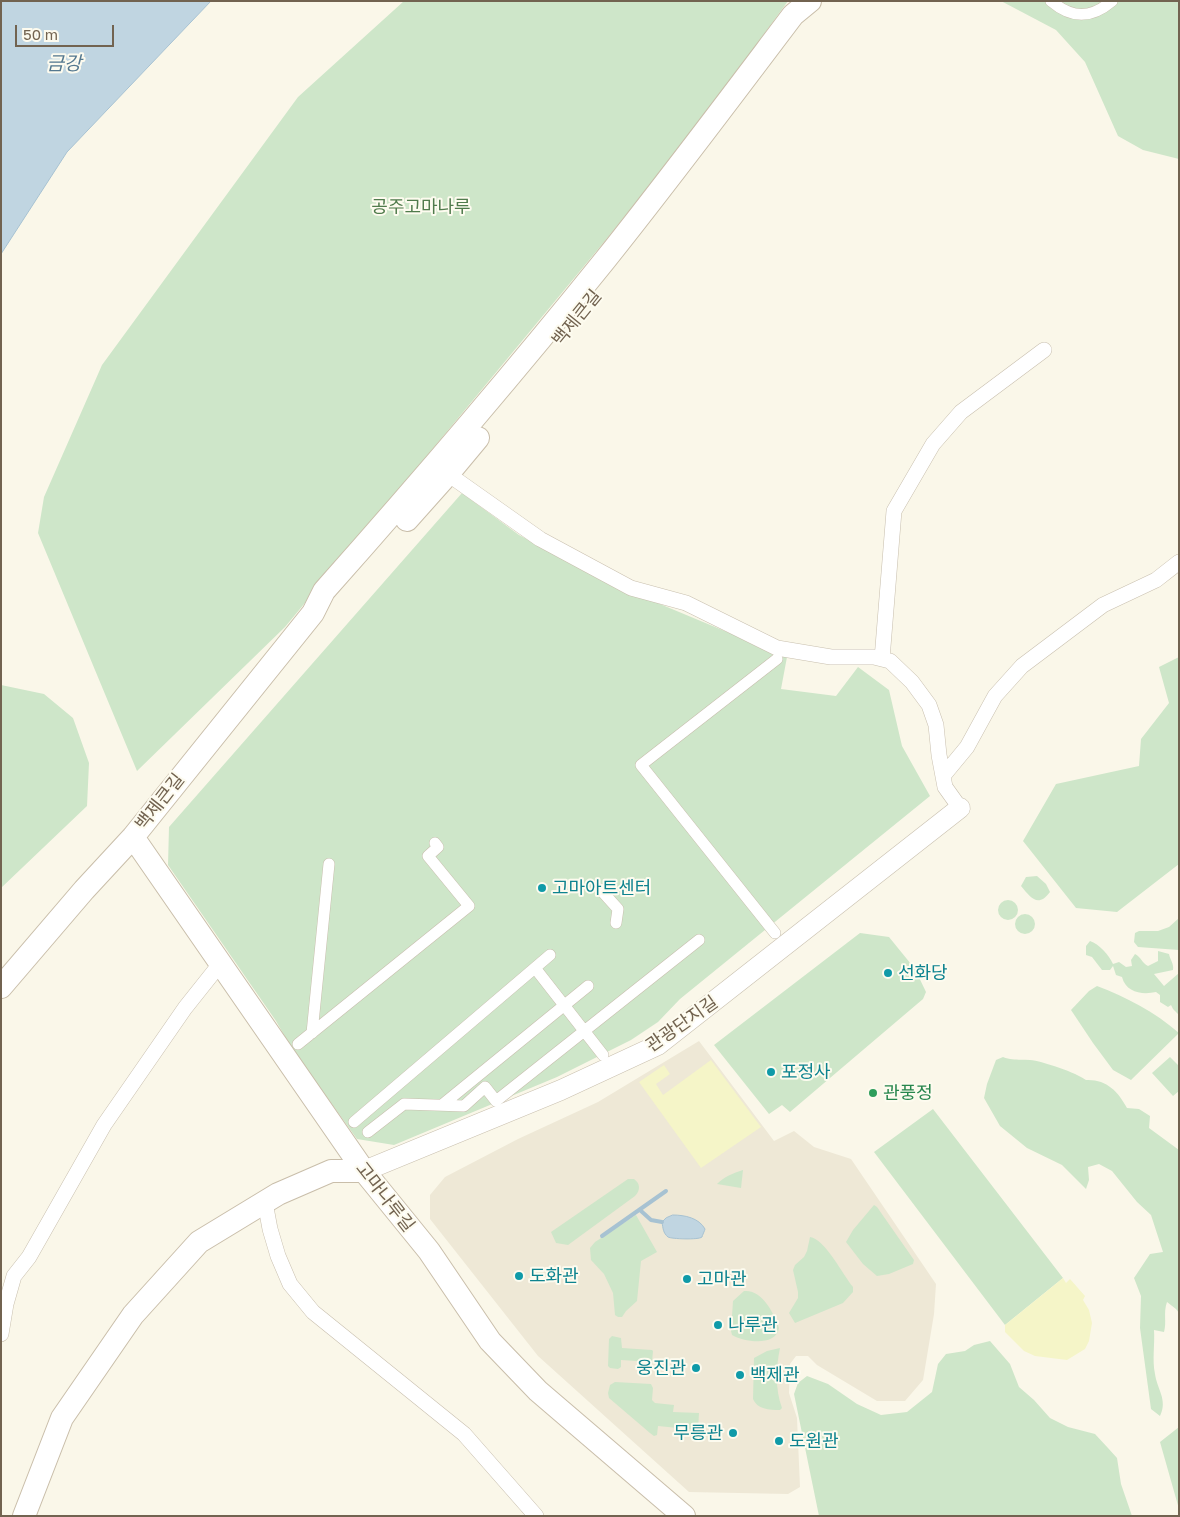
<!DOCTYPE html>
<meta charset="utf-8">
<style>
body{margin:0}
#map{position:relative;width:1180px;height:1517px;overflow:hidden;background:#faf7e9;font-family:"Golos Text",sans-serif}
canvas{display:block}
.frame{position:absolute;inset:0;border:2px solid #726350;pointer-events:none}
.scale{position:absolute;left:15px;top:25px;width:99px;height:22px;box-sizing:border-box;border:2px solid #726350;border-top:0;padding-left:6px;font-size:15px;line-height:18px;white-space:nowrap;color:#726350;-webkit-text-stroke:4px #fdfbef;paint-order:stroke}
</style>
<div id="map">
<canvas width="1180" height="1517"></canvas>
<div class="frame"></div>
<div class="scale">50 m</div>
</div>
<script>
const ctx = document.querySelector('canvas').getContext('2d');
ctx.lineJoin = 'round';
function fill(path, color) {
  ctx.fillStyle = color;
  ctx.fill(path, 'evenodd');
}
function trace(path, color, width, dash) {
  ctx.strokeStyle = color;
  ctx.lineWidth = width;
  ctx.lineCap = dash ? 'butt' : 'round';
  ctx.setLineDash(dash || []);
  ctx.stroke(path);
}
function drawText(font, color, halo, rows, align = 'center') {
  ctx.font = font + ' "Golos Text","Noto Sans KR",sans-serif';
  ctx.lineWidth = 4;
  ctx.setLineDash([]);
  ctx.textBaseline = 'middle';
  ctx.strokeStyle = halo;
  ctx.fillStyle = color;
  for (const [text, x, y, turn = 0] of rows) {
    ctx.save();
    ctx.translate(x, y);
    ctx.rotate((+turn || 0) * Math.PI / 180);
    ctx.textAlign = isNaN(turn) ? turn : align;
    if (halo) ctx.strokeText(text, 0, 0);
    ctx.fillText(text, 0, 0);
    ctx.restore();
  }
}
fill(new Path2D(`
 M699 1041 774 1141 794 1131 814 1147 851 1159 936 1284 934 1314 923 1380 905 1401H877L817 1365 808 1356H796L790 1364 789 1393 797 1418 800 1487 788 1494 689 1492 538 1356 430 1219V1195L445 1177 518 1139 598 1102Z`), '#eee8d6');
fill(new Path2D(`
 M404 1H788L703 118 604 242 285 627 137 771 38 533 44 497 102 365 298 97Z
 M1001 1H1179V159L1143 150 1118 136 1085 62 1056 30Z
 M462 493 519 535 624 589 787 657 781 689 836 696 858 667 889 690 902 746 930 796 680 999 658 1022 631 1040 557 1077 394 1145 357 1139 292 1049 276 1021 168 865 169 827Z
 M1179 657V864L1117 912 1076 908 1023 841 1056 784 1139 766 1141 739 1169 703 1159 667Z
 M1 685 44 694 73 718 89 763 87 806 1 888Z
 M1037 876 1046 884 1050 892C1038 908 1031 898 1021 886L1026 877Z
 M998 910a10 10 0 1 1 20 0a10 10 0 1 1-20 0Z
 M1015 924a10 10 0 1 1 20 0a10 10 0 1 1-20 0Z
 M1179 918V950L1138 947 1134 942 1135 933 1139 931H1158L1169 927Z
 M860 933 889 937 915 969 926 992 923 999 790 1112 782 1105 769 1114 714 1045Z
 M1090 941C1099 944 1109 955 1113 964L1119 962 1126 967 1132 966 1131 960 1135 954C1141 957 1142 963 1148 966L1158 961V951L1169 954C1170 960 1174 963 1173 970L1154 974 1164 986 1179 973V1015L1173 1009 1171 1005 1168 1007 1160 1002V995L1156 992C1143 995 1126 993 1122 977L1116 975 1113 966 1110 970H1102L1092 957 1086 955V946Z
 M1097 986C1126 997 1155 1012 1179 1033L1131 1080 1113 1070 1093 1043 1071 1010 1089 991Z
 M1003 1057C1013 1061 1020 1059 1030 1060 1042 1061 1077 1073 1086 1080 1106 1079 1118 1091 1127 1108L1139 1109 1150 1116 1149 1128 1179 1150V1313L1176 1309 1167 1302C1163 1313 1167 1322 1164 1332L1154 1330C1155 1345 1152 1359 1155 1374 1157 1389 1168 1400 1160 1416L1151 1409 1140 1328 1141 1296 1134 1278 1150 1254 1163 1252 1151 1215 1137 1202 1112 1171 1099 1164 1088 1167 1089 1180 1086 1189 1062 1165 1027 1148 1000 1126 984 1098 987 1084 996 1060Z
 M1170 1057 1179 1066V1091L1173 1096 1152 1073Z
 M933 1109 1063 1278 1005 1325 874 1152Z
 M743 1170 741 1188 717 1184C724 1177 733 1173 743 1170Z
 M628 1179H634C640 1183 641 1190 635 1196L568 1245 556 1243 551 1232Z
 M874 1205 877 1207 914 1260 913 1264 889 1274 877 1276 863 1264 846 1242 853 1230Z
 M636 1215 657 1252 641 1261 637 1301 626 1311 622 1317H618L615 1315 613 1293 604 1274 591 1260 590 1248 595 1242Z
 M810 1237C825 1239 843 1275 853 1287V1292L843 1303 795 1323 789 1313 798 1298V1292L793 1270 795 1265 804 1257 807 1251Z
 M744 1291C762 1289 774 1313 779 1328 776 1347 744 1342 732 1335L731 1331 733 1301Z
 M612 1336 621 1338 622 1348 652 1350 653 1351 652 1362 621 1360V1367L618 1369 610 1368 608 1366 609 1339Z
 M990 1341 1010 1364 1019 1387 1034 1400 1050 1418 1068 1427 1095 1434 1108 1448 1117 1458 1121 1484 1132 1516H819L794 1394 798 1383 807 1376 828 1384 857 1404 881 1415 907 1412 932 1392 938 1364 946 1354 965 1351 974 1345Z
 M780 1348C776 1367 775 1389 782 1408L780 1410C769 1410 757 1409 753 1399L754 1358 767 1351Z
 M615 1382 651 1384 653 1388 652 1400 655 1403 674 1405 673 1412 699 1413 698 1430 658 1426 657 1435 654 1436 650 1433 609 1398 608 1393 610 1385Z
 M1179 1427V1509L1160 1442Z`), '#cee6c9');
fill(new Path2D(`
 M711 1060 761 1127 701 1168 639 1082 664 1065 670 1074 656 1084 663 1095Z
 M1063 1278 1066 1283 1070 1279 1085 1296 1083 1300 1089 1310 1092 1323 1089 1341 1085 1349 1067 1360 1035 1356 1024 1351 1005 1332V1325Z`), '#f5f5c8');
const water = new Path2D(`
 M1 1H211L67 152 1 254Z
 M673 1215C685 1215 699 1218 705 1229 705 1230 702 1236 702 1237 699 1240 671 1239 668 1237 663 1233 663 1228 662 1222L666 1218Z`);
fill(water, '#c0d5e1');
trace(water, '#a7c2d2', 1);
trace(new Path2D(`
 M640 1210 651 1220 662 1222
 M602 1236 666 1191`), '#a7c2d2', 4);
const pedestrian = new Path2D(`
 M1051 1C1072 19 1091 19 1112 1
 M600 889 618 909 616 923
 M775 933 641 765 777 659
 M535 968 603 1055
 M312 1033 329 864
 M298 1044 469 906 428 856 438 847 435 843
 M442 1105 588 986
 M354 1122 550 955
 M368 1132 404 1104 464 1106 485 1087 496 1101 699 940`);
const minor = new Path2D(`
 M448 474 540 539 631 588 686 603 777 648 831 657H874L890 661 912 682 929 705 936 725 939 755 945 787 960 808
 M882 659 894 511 933 444 961 412 1044 350
 M943 776 967 747 995 696 1022 666 1103 605 1156 580 1179 562
 M265 1202 270 1229 278 1256 290 1284 313 1312 464 1434 536 1516
 M1 1334 6 1304 14 1276 29 1257 104 1125 185 1008 220 964`);
const tertiary = new Path2D(`
 M364 1171 561 1090 658 1045 960 808`);
const secondary = new Path2D(`
 M407 520 448 474 478 438
 M133 837 364 1171 429 1251 490 1341 538 1391 684 1516
 M1 987 84 890 133 837 313 613 324 591C420 483 514 373 605 260 669 180 731 97 793 15L810 1
 M24 1516 62 1418 133 1315 199 1242 278 1194 331 1171H364`);
trace(pedestrian, '#c8bfae', 12);
trace(minor, '#c8bfae', 16);
trace(tertiary, '#c8bfae', 21);
trace(secondary, '#c9beaa', 24);
trace(pedestrian, '#fff', 11);
trace(minor, '#fff', 15);
trace(tertiary, '#fff', 20);
trace(secondary, '#fff', 22);
for (const [x, y, r, color] of [
 [542,888,5,"#0f9aa8"],
 [888,973,5,"#0f9aa8"],
 [771,1072,5,"#0f9aa8"],
 [873,1093,5,"#2e9e5b"],
 [519,1276,5,"#0f9aa8"],
 [687,1279,5,"#0f9aa8"],
 [718,1325,5,"#0f9aa8"],
 [696,1368,5,"#0f9aa8"],
 [740,1375,5,"#0f9aa8"],
 [733,1433,5,"#0f9aa8"],
 [779,1441,5,"#0f9aa8"]
]) {
  const dot = new Path2D();
  dot.arc(x, y, r, 0, 2 * Math.PI);
  ctx.fillStyle = color;
  ctx.fill(dot);
  trace(dot, '#fdfbef', 2);
}
drawText('18px', '#507b4c', '#fdfbef', [
 ["공주고마나루",421,207]
]);
drawText('18px', '#726350', '#fdfbef', [
 ["백제큰길",577,318,-51],
 ["백제큰길",160,802,-52],
 ["관광단지길",682,1024,-35],
 ["고마나루길",385,1197,52]
]);
drawText('18px', '#0d838f', '#fdfbef', [
 ["고마아트센터",552,888],
 ["선화당",898,973],
 ["포정사",781,1072],
 ["도화관",529,1276],
 ["고마관",697,1279],
 ["나루관",728,1325],
 ["웅진관",686,1368,"right"],
 ["백제관",750,1375],
 ["무릉관",723,1433,"right"],
 ["도원관",789,1441]
], 'left');
drawText('18px', '#27864d', '#fdfbef', [
 ["관풍정",883,1093]
], 'left');
drawText('italic 19px', '#54788f', '#fdfbef', [
 ["금강",64,64]
]);
</script>
